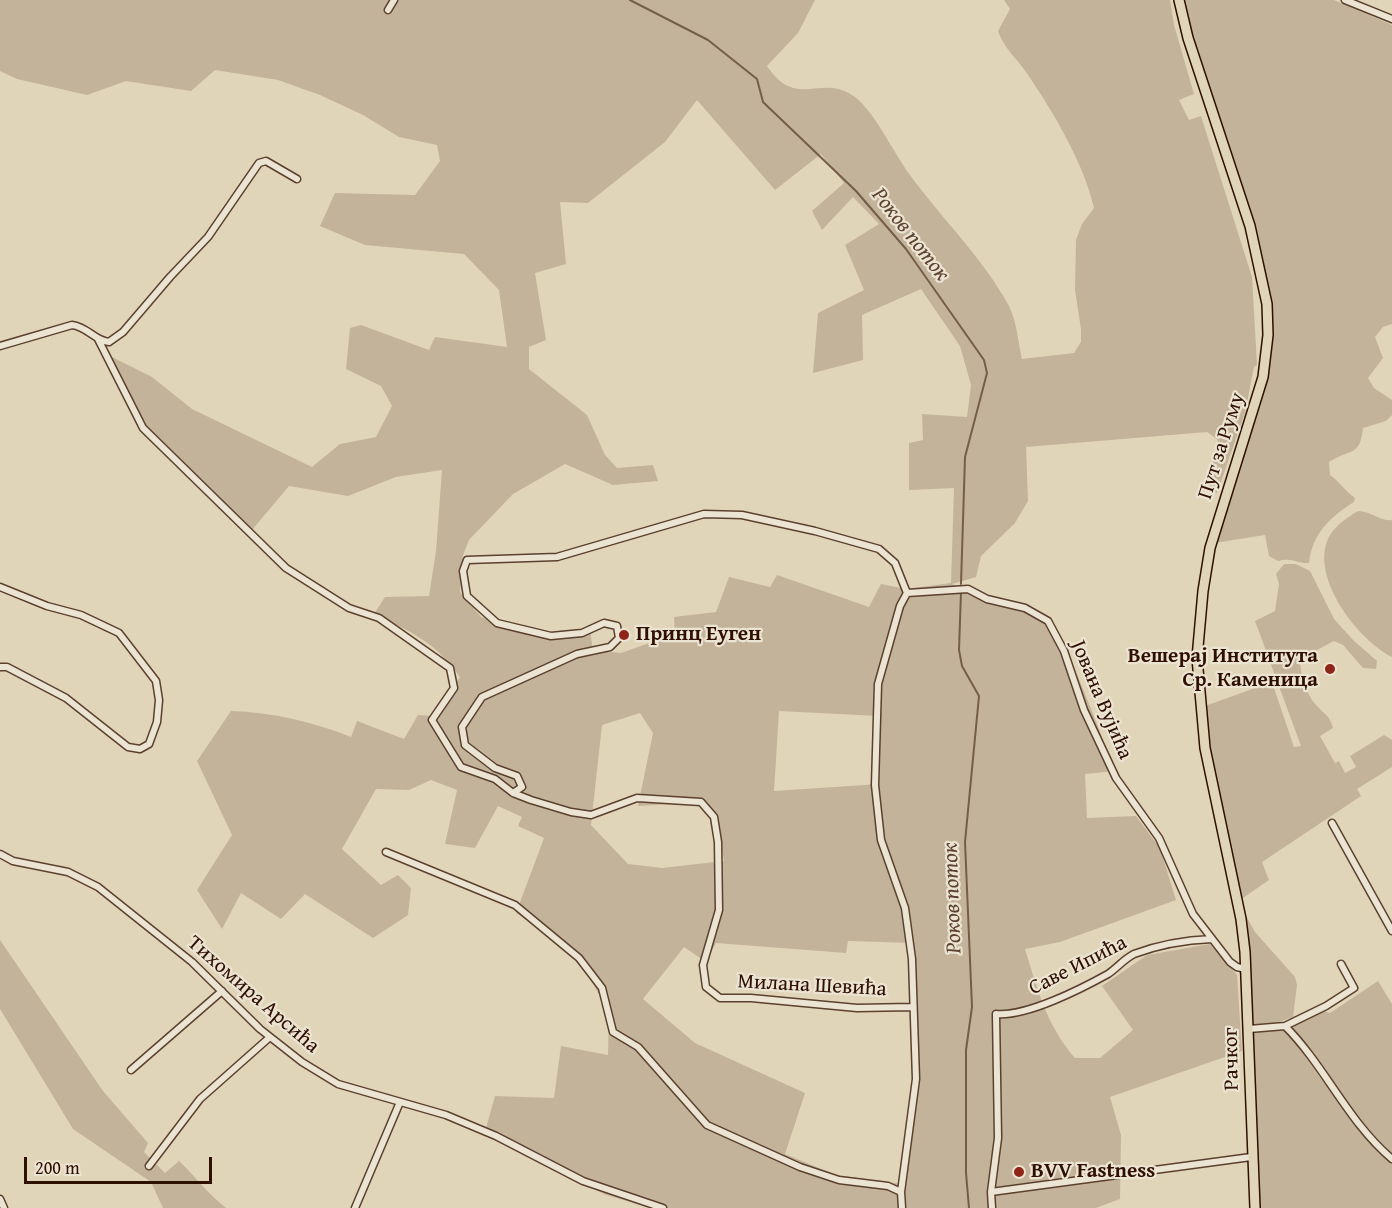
<!DOCTYPE html>
<meta charset="utf-8">
<style>
body{margin:0}
#map{position:relative;width:1392px;height:1208px;overflow:hidden;background:#e1d5b9;font-family:"Gentium Book Plus",serif}
canvas{display:block}
.scale{position:absolute;left:24px;top:1157px;width:188px;height:27px;box-sizing:border-box;border:3px solid #2e0f00;border-top:0;padding-left:8px;font-size:18px;line-height:21px;white-space:nowrap;color:#2e0f00;-webkit-text-stroke:4px #ece4d2;paint-order:stroke}
</style>
<div id="map">
<canvas width="1392" height="1208"></canvas>
<div class="scale">200 m</div>
</div>
<script>
const ctx = document.querySelector('canvas').getContext('2d');
ctx.lineJoin = 'round';
function fill(path, color) {
  ctx.fillStyle = color;
  ctx.fill(path, 'evenodd');
}
function trace(path, color, width, dash) {
  ctx.strokeStyle = color;
  ctx.lineWidth = width;
  ctx.lineCap = dash ? 'butt' : 'round';
  ctx.setLineDash(dash || []);
  ctx.stroke(path);
}
function drawText(font, color, halo, rows, align = 'center') {
  ctx.font = font + ' "Gentium Book Plus",serif';
  ctx.lineWidth = 4.5;
  ctx.setLineDash([]);
  ctx.textBaseline = 'middle';
  ctx.strokeStyle = halo;
  ctx.fillStyle = color;
  for (const [text, x, y, turn = 0] of rows) {
    ctx.save();
    ctx.translate(x, y);
    ctx.rotate((+turn || 0) * Math.PI / 180);
    ctx.textAlign = isNaN(turn) ? turn : align;
    if (halo) ctx.strokeText(text, 0, 0);
    ctx.fillText(text, 0, 0);
    ctx.restore();
  }
}
fill(new Path2D(`
 M0 0H815L798 33 767 66C797 111 821 72 855 97 874 111 895 155 910 175 942 219 983 258 1009 306 1017 323 1018 341 1022 359L1074 353 1081 342V329L1075 290 1076 240 1082 224 1094 208C1084 163 1052 110 1026 72 1017 59 1003 47 998 31L1010 9 1004 0H1170L1174 25 1194 94 1179 100 1189 120 1201 116 1252 277 1257 365 1254 367 1245 413 1217 493 1207 487 1218 440 1207 432 1026 447 1028 501 1015 523 981 556 976 577 952 584C984 596 1018 601 1047 620 1064 632 1105 745 1115 771L1085 774 1087 818 1136 816 1160 848 1176 900 1060 942 1025 949C1038 991 1046 1024 1075 1058H1100L1133 1030 1102 986 1147 955 1210 944 1237 975 1242 1051 1110 1097 1121 1135 1120 1199 1096 1208H651L606 1195 484 1135 495 1096 554 1098 561 1046 608 1055 609 1013 585 969 545 931 516 913 544 838 518 826 522 817 498 806 475 848 445 844 457 790 431 780 409 790 376 789 342 849 381 885 398 875 411 888 408 915 373 938 305 894 281 919 241 893 222 929 197 890 232 835 197 761 231 711C272 712 313 722 351 737L357 721 404 739 418 715 434 716 460 677C434 641 413 633 374 614L385 597 429 596 436 551 442 470 396 477 348 496 289 486 252 530 143 434 102 352 152 377 192 409 312 467 340 444 376 437 392 406 381 386 346 369 350 328 361 325 429 350 435 337 507 347 499 290 464 254 365 245 320 226 335 193 415 195 440 161 437 145 399 137 363 115 320 95 278 80 215 70 191 91 126 81 87 95 17 79 0 71ZM697 100 775 190 821 154 844 183 812 211 822 230 853 197 879 224 845 245 864 290 818 313 813 373 863 360 862 315 921 289 960 346 971 385 967 417 922 414 923 440 909 443V490L954 488 951 583 906 589 881 584 869 607 777 575 770 587 729 577 716 612 674 617 675 634 621 653 593 650 590 631 557 636 523 631 481 617 460 592 463 555 469 540 513 494 565 464 613 485 658 481 653 465 617 468 605 455 587 415 529 369V347L546 340 535 273 566 264 560 202 588 203 665 142ZM779 711 878 716 879 784 774 791ZM640 713 653 733 638 806 705 802 715 813 724 861 662 868 628 864 591 825 602 725ZM848 941 913 943 917 1081 902 1184 836 1175 785 1154 805 1093 695 1043 643 999 684 947 706 962 716 943 846 953Z
 M1184 0H1334L1392 25V324L1383 327 1375 337 1383 358 1368 378 1374 388 1392 400V415L1386 421 1363 428C1360 457 1351 448 1329 462L1330 475C1340 482 1345 491 1355 498L1354 502C1330 517 1312 534 1309 563 1297 564 1293 557 1278 561L1269 556 1265 535 1215 543 1264 390C1283 302 1259 242 1232 160 1218 118 1205 76 1191 34Z
 M1358 511C1372 511 1380 522 1392 520V657C1358 640 1307 575 1330 535 1336 525 1348 517 1358 511Z
 M1284 564H1296L1310 571 1334 619 1354 641 1377 661 1376 669 1363 668 1343 645 1334 641 1300 659C1300 675 1307 698 1320 709 1327 716 1330 717 1333 728L1320 736 1335 763 1339 761 1345 773 1356 767 1350 756 1384 735 1392 740V767L1357 789 1361 796 1262 862 1269 880 1240 900 1213 776 1202 707 1272 682 1294 747 1301 746 1255 621 1275 611 1279 584 1276 574Z
 M1241 907 1255 932 1295 977 1297 985 1293 1017 1276 1023 1251 1025Z
 M0 940 103 1091 148 1143 144 1152 165 1173 179 1161C196 1177 208 1194 226 1208H163L151 1182 73 1129 0 1009Z
 M1378 981 1392 1004V1156C1352 1119 1322 1070 1291 1025L1323 1011 1330 1013Z
 M1287 1027 1319 1076 1375 1147 1392 1163V1208H1258L1252 1031Z`), '#c3b39a');
trace(new Path2D(`
 M630 0 708 40 757 79 763 102 856 191 906 249 984 360 987 373 965 457 961 584
 M961 592 959 650 962 666 979 696 965 842 972 1007 966 1050V1173L969 1208`), '#755e49', 2);
const minor = new Path2D(`
 M1345 0 1392 19
 M388 10 394 0
 M98 339 143 428 286 568 349 608 379 618 450 668 454 688 432 720 461 767 495 779 513 793 531 800 571 812 591 815 637 798 701 802 714 817 718 842 719 910 703 965 706 987 720 998H751L857 1008 912 1007
 M0 346 72 325C88 327 95 341 109 342L123 332 170 277 208 237 259 163 266 161 297 179
 M0 587 47 606 81 615 119 633 156 681 159 700 157 722 149 744 140 749 128 747 66 698 7 667H0
 M907 593 968 589 987 599 1025 608 1048 621 1064 651 1084 710 1116 778 1159 838 1193 914 1230 962 1237 967 1246 969
 M513 793 522 787 517 776 495 768 465 745 462 727 482 697 577 654 610 647 619 638 617 626 604 623 582 633 551 636 497 623 467 596 463 571 467 560 557 557 704 514 742 515 815 531 879 549 895 563 907 593
 M1332 823 1392 931
 M386 852 515 905 579 958 602 988 613 1032 638 1047 707 1125 800 1167 839 1180 888 1186 901 1192
 M0 854 13 861 68 872 98 887 192 962 260 1029 302 1062 338 1084 446 1115 496 1136 583 1181 663 1208
 M1285 1026 1326 1006 1354 988 1341 964
 M1249 1029 1285 1026C1325 1066 1348 1122 1392 1159
 M131 1070 222 991
 M149 1166 200 1099 270 1037
 M991 1192 1251 1157
 M0 1199 4 1208
 M355 1208 400 1102
 M902 1208 901 1192 916 1079 912 959 905 908 881 840 875 785 878 684 900 606 907 593
 M992 1208 991 1192 998 1138 996 1014C1026 1017 1081 989 1108 974 1117 968 1124 959 1134 954 1158 945 1187 940 1212 939`);
const primary = new Path2D(`
 M1179 0 1188 38 1250 226 1267 304 1268 335 1263 377 1210 548 1203 591 1197 658 1205 748 1241 919 1245 952 1255 1208`);
trace(minor, '#5b402e', 9);
trace(primary, '#2e0f00', 12);
trace(minor, '#ece4d2', 6);
trace(primary, '#e1d5b9', 9);
for (const [x, y, r, color] of [
 [624,635,6,"#8f2418"],
 [1330,669,6,"#8f2418"],
 [1019,1172,6,"#8f2418"]
]) {
  const dot = new Path2D();
  dot.arc(x, y, r, 0, 2 * Math.PI);
  ctx.fillStyle = color;
  ctx.fill(dot);
  trace(dot, '#ece4d2', 2);
}
drawText('21px', '#2e0f00', '#ece4d2', [
 ["Пут за Руму",1222,446,-72],
 ["Јована Вујића",1101,700,67],
 ["Саве Ипића",1078,966,-27],
 ["Милана Шевића",812,986,3],
 ["Тихомира Арсића",253,995,41],
 ["Рачког",1232,1059,-91]
]);
drawText('bold 21px', '#2e0f00', '#ece4d2', [
 ["Принц Еуген",636,635],
 ["Вешерај Института",1318,657,"right"],
 ["Ср. Каменица",1318,681,"right"],
 ["BVV Fastness",1031,1172]
], 'left');
drawText('italic 22px', '#5d4331', '#ece4d2', [
 ["Роков поток",910,235,52],
 ["Роков поток",953,898,-92]
]);
</script>
